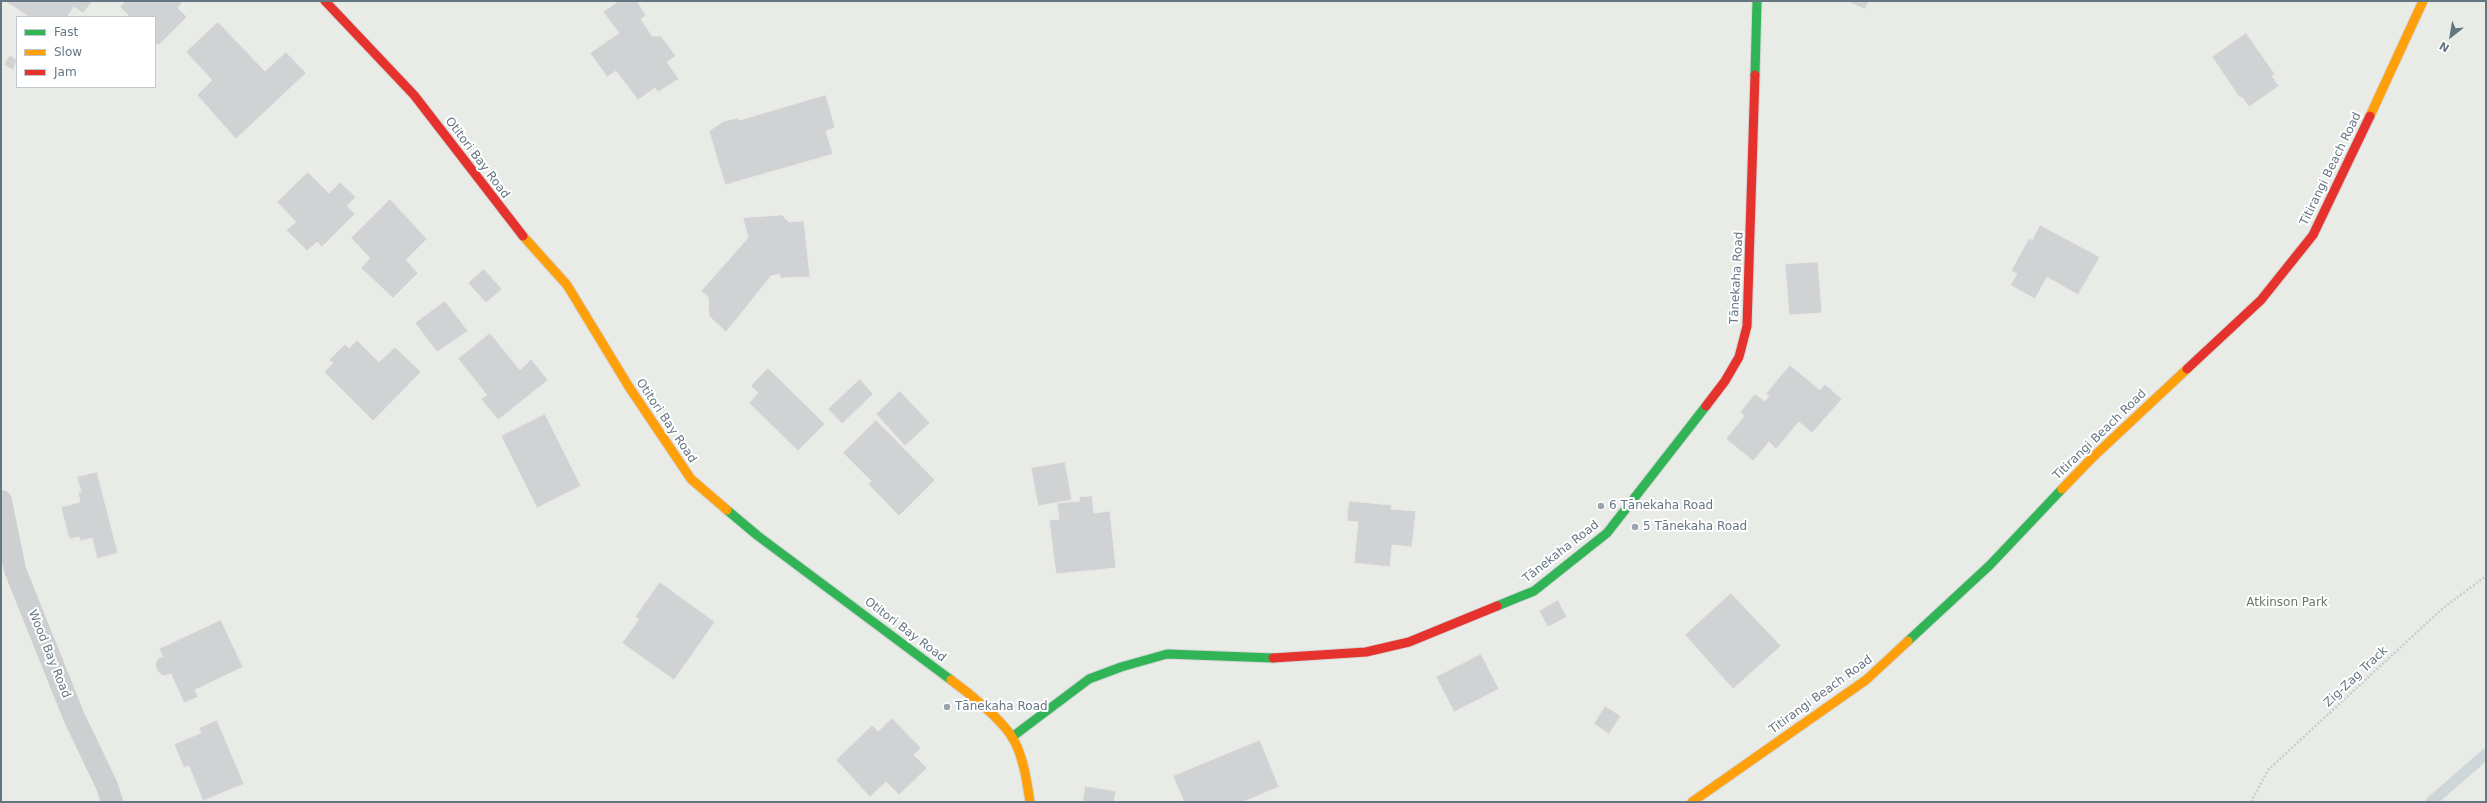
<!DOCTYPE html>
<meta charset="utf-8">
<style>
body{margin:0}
#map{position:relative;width:2487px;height:803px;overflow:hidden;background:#f9f9f9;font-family:"DejaVu Sans",sans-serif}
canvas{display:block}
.frame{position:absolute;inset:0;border:2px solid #657683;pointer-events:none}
.legend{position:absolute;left:16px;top:16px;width:140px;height:72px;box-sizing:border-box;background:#fff;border:1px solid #c1c8cd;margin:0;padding:5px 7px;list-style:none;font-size:12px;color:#657683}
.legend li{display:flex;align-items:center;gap:8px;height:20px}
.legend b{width:20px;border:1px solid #c1c8cd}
.north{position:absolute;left:2431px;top:16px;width:40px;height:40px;-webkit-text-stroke:3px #fff;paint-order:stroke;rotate:211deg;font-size:11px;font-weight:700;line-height:16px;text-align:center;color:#657683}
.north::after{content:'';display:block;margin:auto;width:14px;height:18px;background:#657683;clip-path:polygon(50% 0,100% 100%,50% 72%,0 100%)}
</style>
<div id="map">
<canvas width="2487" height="803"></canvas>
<div class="frame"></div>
<ul class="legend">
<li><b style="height:5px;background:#30b455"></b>Fast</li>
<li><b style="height:5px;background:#ff9f0a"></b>Slow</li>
<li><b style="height:5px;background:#e5322d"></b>Jam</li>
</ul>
<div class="north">N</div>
</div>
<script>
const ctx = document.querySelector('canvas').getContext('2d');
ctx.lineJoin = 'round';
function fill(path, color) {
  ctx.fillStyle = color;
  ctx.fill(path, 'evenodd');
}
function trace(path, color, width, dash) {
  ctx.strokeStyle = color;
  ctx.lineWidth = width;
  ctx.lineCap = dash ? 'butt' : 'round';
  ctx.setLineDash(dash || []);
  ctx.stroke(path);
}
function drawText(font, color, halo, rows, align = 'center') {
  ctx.font = font + ' "DejaVu Sans",sans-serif';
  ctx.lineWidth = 4;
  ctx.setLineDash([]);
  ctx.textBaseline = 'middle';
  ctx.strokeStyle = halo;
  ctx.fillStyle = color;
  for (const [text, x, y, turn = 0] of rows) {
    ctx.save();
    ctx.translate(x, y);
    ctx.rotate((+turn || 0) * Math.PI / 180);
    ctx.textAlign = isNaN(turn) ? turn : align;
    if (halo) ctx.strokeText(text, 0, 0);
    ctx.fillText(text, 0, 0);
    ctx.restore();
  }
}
fill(new Path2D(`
 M1 1H2486V802H1ZM17 17H155V87H17Z`), '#e8ebe6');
trace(new Path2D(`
 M2431 802 2486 754`), '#ced6d9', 11);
const building = new Path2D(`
 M5 1H93L83 13 74 7 67 17H30Z
 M126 1H183L178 8 187 17 159 45 157 44 155 46V17H130L120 7Z
 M619 1H637L646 15 641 19 652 36H661L676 56 667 62 679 79 658 92 655 88 638 100 616 71 607 77 590 53 619 33 603 12Z
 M1847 1H1869L1865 9Z
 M218 22 265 71 286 52 306 73 236 139 197 95 212 80 186 52Z
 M2246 33 2275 74 2272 76 2279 86 2249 107 2242 97 2240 98 2212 57Z
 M10 55 17 60 13 70 4 65Z
 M826 95 835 128 826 131 833 154 725 185 709 131 724 121 738 118 739 120Z
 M308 172 329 193 340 182 356 197 347 206 355 214 322 247 317 242 307 251 286 230 296 222 277 202Z
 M390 199 427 239 406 260 418 273 393 298 361 268 370 258 351 238Z
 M782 215 789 222 804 221 810 277 780 278V274L771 276 726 332 709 316 708 297 701 291 748 238 743 218Z
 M2040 225 2100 257 2078 295 2047 277 2035 299 2010 285 2017 274 2011 271 2029 238 2032 240Z
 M1818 262 1822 313 1789 315 1785 264Z
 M484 269 502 289 486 303 468 283Z
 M445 301 468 331 437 352 415 323Z
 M490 333 520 370 531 359 548 380 498 420 481 399 487 395 458 359Z
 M357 340 379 362 395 347 421 372 373 421 324 372 333 363 329 360 345 344 349 348Z
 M1790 365 1820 390 1825 384 1842 399 1812 433 1799 422 1776 449 1769 442 1753 461 1726 439 1744 416 1740 412 1755 394 1765 401 1769 396 1766 394Z
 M768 368 825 424 798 451 749 403 758 393 751 386Z
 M860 379 873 394 842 424 828 409Z
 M900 391 930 423 905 446 876 414Z
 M545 414 581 486 537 508 501 436Z
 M876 420 935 480 899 516 868 484 871 481 843 453Z
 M1065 462 1072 500 1038 506 1031 468Z
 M97 472 118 553 97 559 92 538 80 541 79 537 69 539 61 507 80 502 78 493 81 492 77 477Z
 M1092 496 1094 513 1110 511 1116 568 1056 574 1049 520 1059 519 1057 503 1080 501 1079 497Z
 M1349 501 1392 505 1391 509 1416 511 1412 547 1392 545 1390 567 1354 563 1358 522 1347 521Z
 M660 582 715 622 674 680 622 643 639 619 635 617Z
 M1731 593 1781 646 1733 689 1685 635Z
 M1558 600 1567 617 1548 627 1539 611Z
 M221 620 243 667 195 690 198 697 184 703 171 674 163 676 157 671 155 664 159 657H163L159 649Z
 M1481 654 1499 689 1454 712 1436 677Z
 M1605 706 1621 716 1609 734 1594 724Z
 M892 718 921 748 914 755 927 768 899 795 886 782 870 797 836 760 872 725 878 731Z
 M217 720 244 784 203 801 189 766 184 768 174 744 201 733 199 728Z
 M1260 740 1279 787 1243 802H1184L1173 776Z
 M1085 786 1116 791 1114 802H1083Z`);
fill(building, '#d0d2d3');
trace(building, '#e8e8e8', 1);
const fast = new Path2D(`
 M1755 75 1757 1
 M727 510 758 536 951 680
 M1497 606 1534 591 1607 533 1706 406
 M1908 641 1990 565 2062 489
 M1012 737 1089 679 1121 667 1167 654 1273 658`);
const slow = new Path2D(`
 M2370 116 2423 1
 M523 236 567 285 629 387 691 479 727 510
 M2062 489 2092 458 2187 369
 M951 680C969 693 1001 719 1012 737 1023 754 1027 782 1030 802
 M1692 802 1866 680 1908 641`);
const jam = new Path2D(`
 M325 1 414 95 523 236
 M2187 369 2261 300 2313 235 2370 116
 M1706 406 1725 381 1739 357 1747 326 1755 75
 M1273 658 1366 652 1409 642 1497 606`);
trace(fast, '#d5d6d7', 11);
trace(slow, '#d5d6d7', 11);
trace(jam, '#d5d6d7', 11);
trace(new Path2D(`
 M2251 802 2268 770 2443 608 2486 576`), '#cbcccd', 2.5, [2, 2]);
trace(new Path2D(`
 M1 501 15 570 74 717 107 786 112 802`), '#cecfd0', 22);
trace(fast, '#30b455', 9);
trace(slow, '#ff9f0a', 9);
trace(jam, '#e5322d', 9);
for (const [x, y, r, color] of [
 [1601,506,4,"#99a4ac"],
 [1635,527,4,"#99a4ac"],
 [947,707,4,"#99a4ac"]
]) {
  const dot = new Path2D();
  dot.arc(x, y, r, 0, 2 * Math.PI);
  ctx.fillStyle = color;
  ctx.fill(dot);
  trace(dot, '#fff', 1.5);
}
drawText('12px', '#657683', '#fff', [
 ["Otitori Bay Road",477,158,53],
 ["Titirangi Beach Road",2331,169,-64],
 ["Tānekaha Road",1737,278,-87],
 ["Otitori Bay Road",666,421,56],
 ["Titirangi Beach Road",2100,435,-44],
 ["Tānekaha Road",1561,552,-38],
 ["Otitori Bay Road",905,630,37],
 ["Wood Bay Road",49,654,68],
 ["Zig-Zag Track",2356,677,-43],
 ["Titirangi Beach Road",1821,695,-36]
]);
drawText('12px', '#657683', '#fff', [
 ["6 Tānekaha Road",1609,506],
 ["5 Tānekaha Road",1643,527],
 ["Tānekaha Road",955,707]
], 'left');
drawText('12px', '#687a64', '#fff', [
 ["Atkinson Park",2287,603]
]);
</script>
